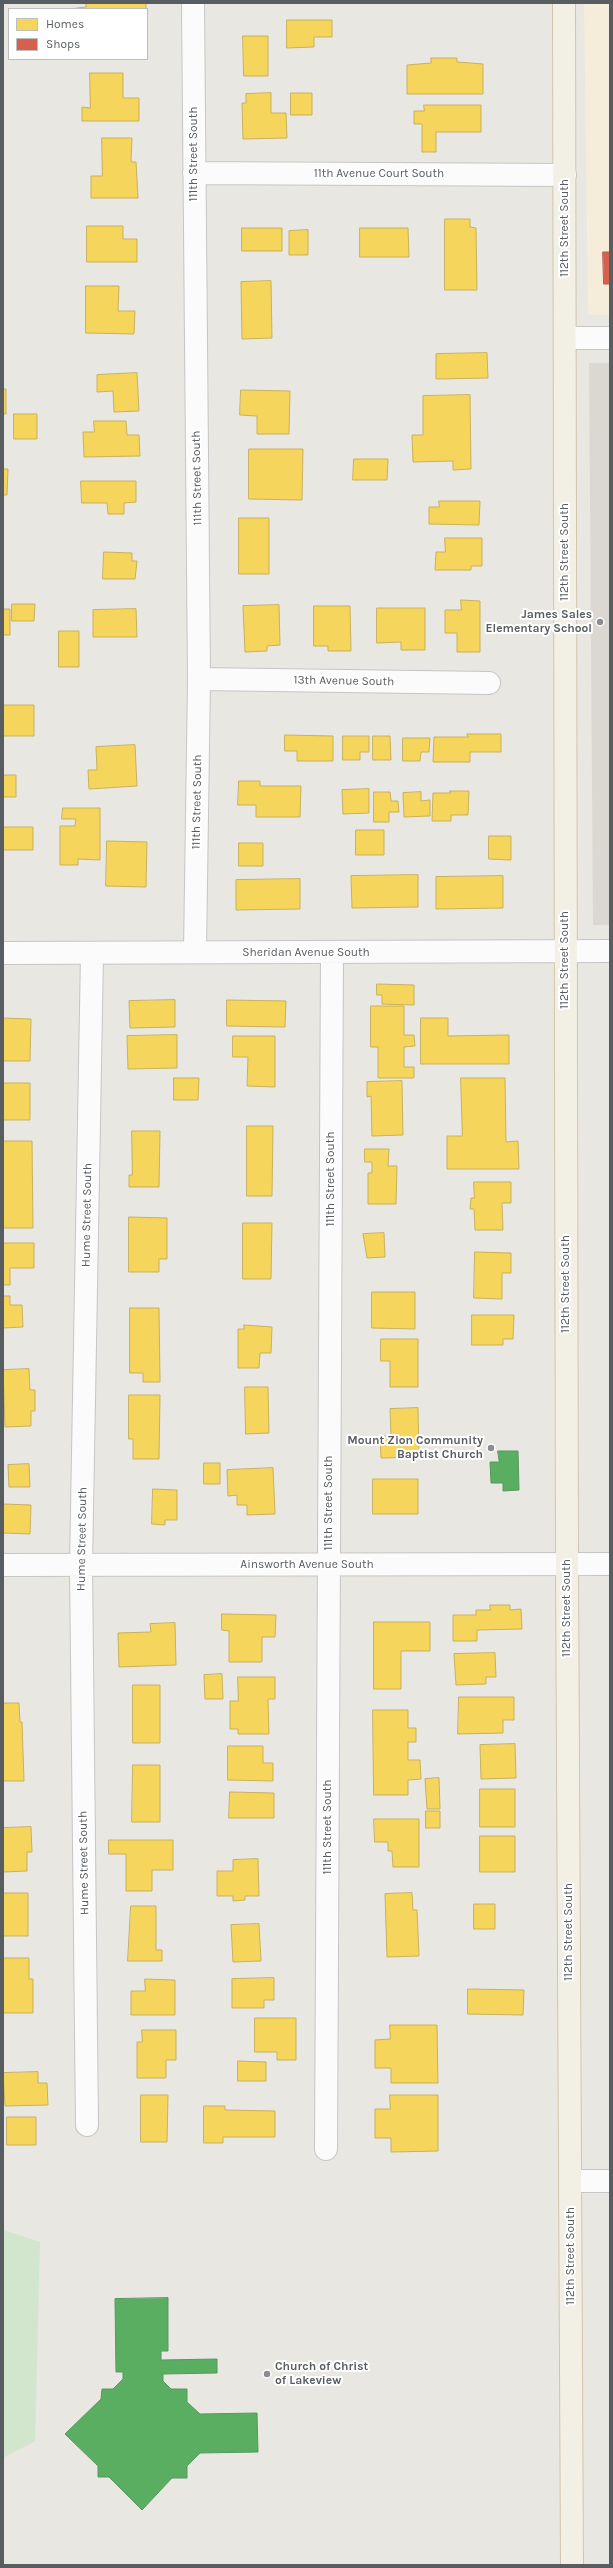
<!DOCTYPE html>
<style>
body{margin:0}
#map{position:relative;width:613px;height:2568px;overflow:hidden;background:#e9e7e2;font-family:Karla,sans-serif}
canvas{display:block}
.frame{position:absolute;inset:0;border:4px solid #585d61;pointer-events:none}
.legend{position:absolute;left:8px;top:8px;width:140px;height:52px;box-sizing:border-box;background:#fff;border:1px solid #bcbec0;margin:0;padding:5px 7px;list-style:none;font-size:12px;color:#585d61}
.legend li{display:flex;align-items:center;gap:8px;height:20px}
.legend b{width:20px;border:1px solid #bcbec0}
</style>
<div id="map">
<canvas width="613" height="2568"></canvas>
<div class="frame"></div>
<ul class="legend">
<li><b style="height:11px;background:#f6d55c"></b>Homes</li>
<li><b style="height:11px;background:#d6604d"></b>Shops</li>
</ul>
</div>
<script>
const ctx = document.querySelector('canvas').getContext('2d');
ctx.lineJoin = 'round';
function fill(path, color) {
  ctx.fillStyle = color;
  ctx.fill(path, 'evenodd');
}
function trace(path, color, width, dash) {
  ctx.strokeStyle = color;
  ctx.lineWidth = width;
  ctx.lineCap = dash ? 'butt' : 'round';
  ctx.setLineDash(dash || []);
  ctx.stroke(path);
}
function drawText(font, color, halo, rows, align = 'center') {
  ctx.font = font + ' Karla,sans-serif';
  ctx.lineWidth = 4;
  ctx.setLineDash([]);
  ctx.textBaseline = 'middle';
  ctx.strokeStyle = halo;
  ctx.fillStyle = color;
  for (const [text, x, y, turn = 0] of rows) {
    ctx.save();
    ctx.translate(x, y);
    ctx.rotate((+turn || 0) * Math.PI / 180);
    ctx.textAlign = isNaN(turn) ? turn : align;
    if (halo) ctx.strokeText(text, 0, 0);
    ctx.fillText(text, 0, 0);
    ctx.restore();
  }
}
fill(new Path2D(`
 M584 3H610V315H588Z`), '#f5ecd9');
fill(new Path2D(`
 M589 363H610V925H593Z`), '#dbd8d1');
fill(new Path2D(`
 M3 2230 40 2242 35 2441 3 2458Z`), '#d1e6cc');
const homes = new Path2D(`
 M86 3H146V9H70L86 7Z
 M287 20H332V37H314V47L287 48Z
 M243 36H268V76H244Z
 M431 58H457V62L483 64V94H407V65L431 63Z
 M90 73H123V98H139V121H82V107L90 108Z
 M271 93V113H286L287 138 243 139 242 103H246V94Z
 M291 93H312V115H291Z
 M424 105H481V132H436V152H422V124H414V111H424Z
 M102 138H132L131 162H136L138 198H91V176H102Z
 M445 219H470V227L476 228 477 290H445Z
 M87 226H123V239H137V262H87Z
 M242 228H282V251H242Z
 M360 228H408L409 257H360Z
 M308 230V255H289V231Z
 M271 281 272 338 242 339 241 282Z
 M86 286H119L118 311H135L134 334 86 333Z
 M487 353 488 378 436 379V354Z
 M137 373 139 411 114 412 113 391 97 392V375Z
 M3 389H6V414H3Z
 M241 390 290 391 289 434H257V416L240 415Z
 M470 395 471 469 453 470V461L413 462 412 435H423V396Z
 M14 414H37V439H14Z
 M94 421H126L127 435H139L140 456 84 457 83 432H94Z
 M249 449H303L302 500 249 499Z
 M354 459H388L387 480H353Z
 M3 469H8L7 495H3Z
 M81 481H136V502L124 503V514H108L107 503H82Z
 M439 501H480L479 525 429 524V507H439Z
 M239 518H269V574H239Z
 M445 538H482V566H471V570H435L436 552H445Z
 M104 552 132 553V561H137L135 579H103Z
 M461 600 480 601V652H457V633H445V610H461Z
 M12 604H35L34 621H12Z
 M279 605 280 645 267 646V651L245 652 243 606Z
 M314 606H350L351 651H328V646H314Z
 M377 608H425V650H401V642L377 643Z
 M3 609H10V635H3Z
 M136 609 137 637H93V610Z
 M59 631H79V667H59Z
 M3 705H34V736H3Z
 M467 734H501V752H470V762H433L434 737H468Z
 M285 735 333 736V761H297V751H285Z
 M343 736H369V752H360V760H343Z
 M373 736H390L391 760H373Z
 M403 738H430L429 752H421L420 761H403Z
 M135 745 137 786 89 789 88 770H97L96 747Z
 M3 775H16V797H3Z
 M239 781H260V786H301L300 817H256V805H238Z
 M369 789V813L343 814 342 790Z
 M450 791H469L468 815H451V821H432L433 793H450Z
 M374 792H390L391 801H398L399 812H389V822H374Z
 M421 792V801L430 800V816L404 817 403 793Z
 M63 808H100V860L78 859V865H60V826H75L76 819H62Z
 M3 827H33V850H3Z
 M356 830H384V855H356Z
 M489 836H511V860L489 859Z
 M107 841 147 842 146 887 106 886Z
 M239 843H263V866H239Z
 M418 875V907L352 908 351 876Z
 M503 876V908L436 909V877Z
 M300 879V909L236 910V880Z
 M377 984 414 985V1005L382 1004V995H377Z
 M175 1000V1027L130 1028 129 1001Z
 M227 1000 286 1001 285 1027 227 1026Z
 M371 1006H404V1035H414L415 1046 404 1047V1067H414V1078H378V1047H371Z
 M3 1018 31 1019 30 1061H3Z
 M421 1018H448V1036L509 1035V1064H421Z
 M177 1035V1068L128 1069 127 1036Z
 M233 1036H275V1087L247 1086 248 1057H233Z
 M174 1078H199L198 1100H174Z
 M461 1078H505L506 1142 518 1141 519 1169H447V1136H462Z
 M402 1081 403 1135 372 1136 371 1096 367 1097V1082Z
 M3 1083H30V1120H3Z
 M247 1126H273L272 1196H247Z
 M132 1131H160L159 1187H129V1175H132Z
 M3 1141H32L33 1228H3Z
 M365 1149H389L388 1166H397L396 1204H368V1173H372V1162H365Z
 M474 1182H511V1203H502L503 1230H475L474 1209H470L471 1198H474Z
 M129 1217 167 1218V1259H159V1272H129Z
 M243 1223H272L271 1279H243Z
 M384 1233 385 1257 367 1258 363 1234Z
 M3 1243H34V1268H10V1285H3Z
 M475 1252 511 1253V1273H502V1299L474 1298Z
 M372 1292H415V1329L372 1328Z
 M3 1296H10V1305H22L23 1327 3 1328Z
 M130 1308H159L160 1382H143V1373H130Z
 M472 1315H514L513 1339H503V1345H472Z
 M244 1325 272 1327 271 1353H260L259 1368H238V1329H244Z
 M381 1339H418V1387H390V1361H381Z
 M29 1369 30 1390H35V1411H31V1426L5 1427 3 1370Z
 M245 1387H268L269 1433 246 1434Z
 M129 1395H160L159 1459H133V1439H129Z
 M418 1408 419 1457 381 1458 380 1436H391L390 1409Z
 M204 1463H220V1484H204Z
 M29 1464 30 1487H9L8 1465Z
 M273 1468 275 1514 247 1515V1505H237V1495L228 1496 227 1470Z
 M373 1479H418V1514H373Z
 M153 1489 177 1490V1520H165V1525L152 1524Z
 M3 1504 31 1505 30 1534 3 1533Z
 M490 1605H510V1610L521 1609 522 1629 477 1630V1641H453V1615H476V1610H490Z
 M222 1614 276 1615 275 1637H262V1662H229V1631L222 1630Z
 M374 1622H430V1651H401V1689H374Z
 M175 1623 176 1665 119 1667 118 1633 151 1632 150 1624Z
 M495 1653 496 1677H486V1684L456 1685 454 1654Z
 M222 1674 223 1699H205L204 1675Z
 M238 1677H275V1699H268L269 1734H238V1729H230V1701H238Z
 M133 1685H160V1743H133Z
 M459 1697H514V1720H503V1733L458 1734Z
 M3 1703H19L20 1722H22L24 1781H3Z
 M373 1710H408V1728H416V1742H408V1760H420L421 1779 408 1780V1795H374Z
 M515 1744 516 1778 481 1779 480 1745Z
 M228 1746H263V1763H273V1781L228 1780Z
 M133 1765H160V1822H132Z
 M439 1778 440 1809H427L425 1779Z
 M480 1789H515V1827H480Z
 M230 1792 274 1793V1818H229Z
 M426 1811H440V1828H426Z
 M374 1819H419V1867H393L392 1851H388V1842H375Z
 M31 1827 32 1852H27V1871L3 1872V1828Z
 M480 1836H515V1872H480Z
 M109 1840H173V1870H152V1891H126V1854H109Z
 M258 1859 259 1896H245V1900L233 1901V1896H217V1871H233V1860Z
 M3 1893H28V1936H3Z
 M412 1893 413 1910H417L419 1956 387 1957 385 1894Z
 M474 1904H495V1929H474Z
 M131 1906H156V1950H162V1961H128Z
 M259 1924 261 1961 233 1962 231 1925Z
 M3 1958H29V1979H33V2013H3Z
 M274 1978V2000H264V2008H232V1979Z
 M145 1979 175 1980V2015H131V1991H145Z
 M468 1989 524 1990 523 2015 468 2014Z
 M255 2018H296V2060H277V2052H255Z
 M390 2025H437L438 2083H391V2068H375V2040L390 2039Z
 M142 2030H176V2060H166V2078H137V2042H142Z
 M238 2061 266 2062V2081H238Z
 M38 2072V2083H47L48 2105 5 2106 3 2073Z
 M141 2095H168L167 2142H141Z
 M390 2095H438V2151L391 2152V2138H375V2109H390Z
 M204 2106H225V2110L275 2111V2137H223V2143H204Z
 M7 2117H36V2145H7Z`);
fill(homes, '#f6d55c');
trace(homes, '#c7b15e', 1);
const shops = new Path2D(`
 M603 252H610V284H604Z`);
fill(shops, '#d6604d');
trace(shops, '#b05f53', 1);
const public = new Path2D(`
 M498 1451H518L519 1490 503 1491V1483H491L490 1462H499Z
 M168 2298V2351H161V2360L217 2359V2373L163 2374V2381L171 2389H187V2402L200 2414 257 2413 258 2452 200 2453 187 2466V2478H172L142 2510 109 2477H98V2466L65 2434 101 2399 102 2389H113L123 2379V2372H116L115 2299Z`);
fill(public, '#5aae61');
trace(public, '#599661', 1);
const minor = new Path2D(`
 M193 3 199 679 195 952
 M194 173 565 175
 M566 338H610
 M199 679 489 683
 M3 953 610 951
 M3 1565 610 1564
 M87 2125 81 1565 92 954
 M326 2149 332 953
 M571 2181H610`);
const major = new Path2D(`
 M564 3 567 1564 572 2565`);
trace(minor, '#c5c6c5', 24);
trace(major, '#d2c5ae', 24);
trace(minor, '#fcfbfb', 22);
trace(major, '#f2efe5', 22);
for (const [x, y, r, color] of [
 [600,622,4,"#8b8d8e"],
 [491,1448,4,"#8b8d8e"],
 [267,2374,4,"#8b8d8e"]
]) {
  const dot = new Path2D();
  dot.arc(x, y, r, 0, 2 * Math.PI);
  ctx.fillStyle = color;
  ctx.fill(dot);
  trace(dot, '#fff', 1.5);
}
drawText('12px', '#585d61', '#fff', [
 ["111th Street South",194,154,-90],
 ["11th Avenue Court South",379,174],
 ["112th Street South",565,228,-90],
 ["111th Street South",197,478,-91],
 ["112th Street South",565,552,-90],
 ["13th Avenue South",344,681,1],
 ["111th Street South",197,802,-89],
 ["Sheridan Avenue South",306,953],
 ["112th Street South",565,960,-90],
 ["111th Street South",331,1179,-90],
 ["Hume Street South",87,1215,-89],
 ["112th Street South",566,1284,-90],
 ["111th Street South",329,1503,-90],
 ["Hume Street South",82,1539,-89],
 ["Ainsworth Avenue South",307,1565],
 ["112th Street South",567,1608,-90],
 ["111th Street South",328,1827,-90],
 ["Hume Street South",84,1863,-91],
 ["112th Street South",569,1932,-90],
 ["112th Street South",571,2256,-90]
]);
drawText('bold 12px', '#585d61', '#fff', [
 ["James Sales",592,615],
 ["Elementary School",592,629],
 ["Mount Zion Community",483,1441],
 ["Baptist Church",483,1455],
 ["Church of Christ",275,2367,"left"],
 ["of Lakeview",275,2381,"left"]
], 'right');
</script>
